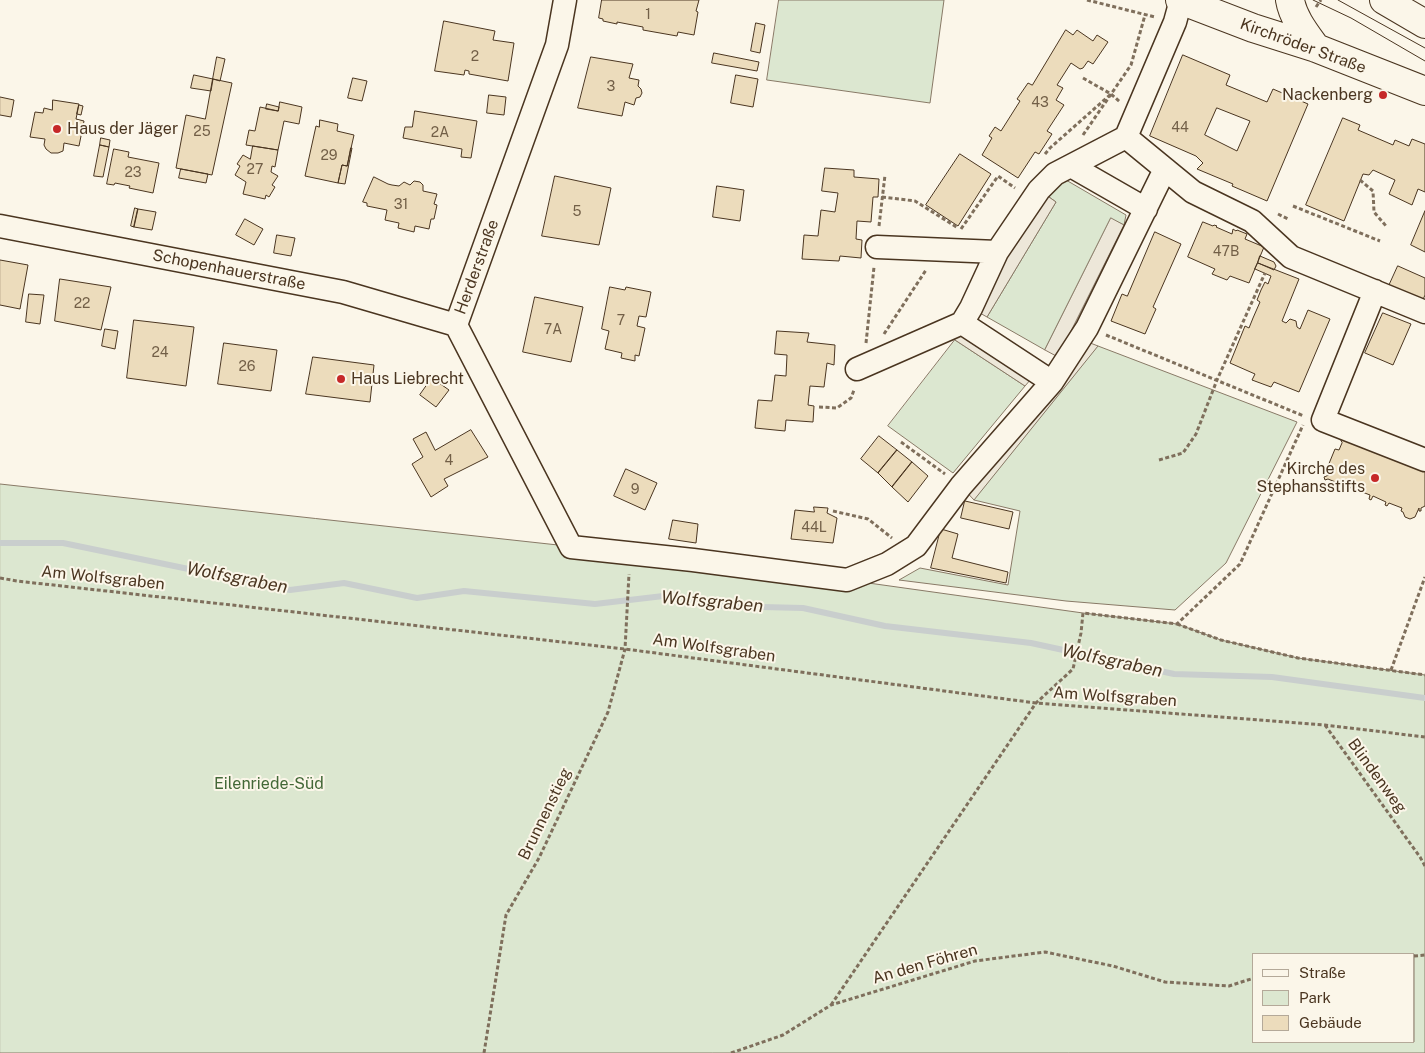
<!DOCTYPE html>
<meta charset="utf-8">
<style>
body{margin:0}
#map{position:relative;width:1425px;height:1053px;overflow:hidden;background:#fbf6e9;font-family:"Public Sans",sans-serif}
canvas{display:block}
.legend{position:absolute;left:1252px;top:953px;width:162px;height:90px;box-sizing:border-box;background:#fbf6e9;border:1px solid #b4a999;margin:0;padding:6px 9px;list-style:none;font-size:15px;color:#4a3520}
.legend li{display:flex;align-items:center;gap:10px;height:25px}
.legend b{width:25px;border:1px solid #b4a999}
</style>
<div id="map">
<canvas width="1425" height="1053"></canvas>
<ul class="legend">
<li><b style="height:6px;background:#fbf6e9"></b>Straße</li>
<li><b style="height:14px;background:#dce7d0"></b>Park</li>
<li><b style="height:14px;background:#ecdcbc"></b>Gebäude</li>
</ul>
</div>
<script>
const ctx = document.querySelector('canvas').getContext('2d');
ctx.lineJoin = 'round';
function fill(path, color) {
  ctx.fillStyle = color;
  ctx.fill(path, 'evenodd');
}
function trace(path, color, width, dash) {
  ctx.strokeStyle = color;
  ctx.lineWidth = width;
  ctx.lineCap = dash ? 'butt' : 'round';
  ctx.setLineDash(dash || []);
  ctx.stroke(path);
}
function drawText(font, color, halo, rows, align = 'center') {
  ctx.font = font + ' "Public Sans",sans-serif';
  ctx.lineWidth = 4;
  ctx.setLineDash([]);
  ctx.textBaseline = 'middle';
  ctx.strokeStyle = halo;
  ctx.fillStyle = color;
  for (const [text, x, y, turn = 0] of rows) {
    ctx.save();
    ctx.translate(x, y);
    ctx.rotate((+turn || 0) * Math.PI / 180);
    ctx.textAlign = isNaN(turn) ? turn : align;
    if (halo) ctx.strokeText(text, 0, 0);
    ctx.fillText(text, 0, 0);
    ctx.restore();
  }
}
const green = new Path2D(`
 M779 0H944L930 103 767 80Z
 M1066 180 1126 215 1124 225 1111 219 1045 350 987 317 1056 202 1045 194Z
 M955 340 1025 386 953 473 888 426Z
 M1098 346 1297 422 1226 563 1175 610 1066 601 899 580 920 568 1008 585 1020 511 974 500Z
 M0 484 631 553 847 580 1083 613 1177 624 1221 640 1298 658 1425 675V1053H0ZM1254 954H1414V1042H1254Z`);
fill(green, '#dce7d0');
trace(green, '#887966', 1);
const parking = new Path2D(`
 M1039 190 1056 202 987 317 971 308Z
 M1111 218 1124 225 1058 357 1045 350Z
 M964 325 1037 372 1025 386 955 340Z
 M1080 339 1098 346 974 500 961 486Z`);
fill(parking, '#ede7d9');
trace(parking, '#887966', 1);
trace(new Path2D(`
 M0 543H63L290 590 344 583 417 598 464 591 595 604 672 595 721 606 803 608 885 626 1031 643 1174 674 1272 677 1425 698`), '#c9cecd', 6);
const building = new Path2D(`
 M602 0H699L696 11 698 12 694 35 678 32 677 36 643 30V27L617 22V24L603 21V19L599 18Z
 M444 21 495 31 493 40 514 43 508 81 469 74V71L465 70 464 75 435 71Z
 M756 23 765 25 760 53 751 51Z
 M1066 30 1073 35 1077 30 1093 41 1097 35 1108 42 1093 64 1088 61 1083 68 1080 69 1071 63 1057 85 1063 88 1056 100 1064 105 1047 131 1052 134 1039 154 1035 152 1018 178 982 155 992 138 989 136 995 127 1001 131 1020 101 1017 99 1028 83 1032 85Z
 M714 53 759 62 757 71 712 63Z
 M1183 55 1230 75 1226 85 1267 102 1273 89 1308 104 1267 201 1232 186 1233 184 1197 169 1203 163 1196 156 1150 136ZM1217 108 1250 121 1237 151 1205 135Z
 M217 57 225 59 220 81 213 79Z
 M591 57 633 64 629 78 639 80 638 86 641 89 642 93 640 97 636 98 634 105 625 102 622 116 578 108Z
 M194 75 213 79 211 91 191 88Z
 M736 75 758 79 753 107 731 103Z
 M353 78 367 81 362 101 348 98Z
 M213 79 232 83 212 175 176 168 186 115 205 119Z
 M489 95 506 97 504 115 487 113Z
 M0 97 14 100 11 117 0 115Z
 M53 100 79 104 76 119 84 121 79 146 64 143 63 151 58 153H51L46 149 44 145 45 139 30 137 35 112 43 113 44 108 52 110Z
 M280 102 302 107 299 124 284 121 278 150 246 145 249 130 255 131 260 107 278 111Z
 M267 104 279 107 278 111 266 109Z
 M79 105 83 106 81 115 77 114Z
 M415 111 477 121 471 158 461 157 462 149 403 138 405 127H412Z
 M1343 118 1360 125 1358 130 1393 145 1395 140 1409 146 1412 139 1425 144V192L1418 189 1412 205 1389 194 1395 180 1373 170 1369 175 1363 174 1344 221 1306 205Z
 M320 120 338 124 337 131 354 135 347 166 342 165 338 183 305 176 316 126 319 127Z
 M101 138 110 140 109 147 100 145Z
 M100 145 109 147 103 177 94 176Z
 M253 146 278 150 275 167 272 166 271 172 278 176 272 185 275 187 269 197 266 195 265 199 243 194 246 182 235 175 240 166 237 164 243 155 250 159Z
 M351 148H352L345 184 338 183 342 165 347 166Z
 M114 149 129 152 128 157 159 163 153 193 129 188 130 186 115 183 114 185 107 184Z
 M960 154 991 174 958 226 926 205Z
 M825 168 854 170V177L879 179 878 197H873L871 222 857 221 856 239 862 240 861 258 840 256 839 261 802 259 804 235 818 236 821 210 835 212 838 193 822 191Z
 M181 169 208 174 206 183 179 178Z
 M555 176 611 188 599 245 542 236Z
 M374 177 388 184 392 185 399 186 404 182 410 185 414 181 420 182 423 185V191L437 194 434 204 437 205 434 219H431L429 229 415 226 414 232 398 228 399 223 385 220 387 210 367 206V203L363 202Z
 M717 186 744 190 740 221 713 217Z
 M135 208 138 209 134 227 131 226Z
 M138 209 156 212 152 230 134 227Z
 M1425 211V252L1411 245Z
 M245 219 263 229 254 245 236 235Z
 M1203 222 1213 226 1214 225 1217 226 1216 227 1232 234 1233 229 1236 231 1237 230 1247 234 1245 239 1264 247 1249 283 1230 276 1227 280 1212 274 1215 269 1188 257Z
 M1155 232 1181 244 1153 307 1156 309 1145 334 1111 321 1122 294 1127 296Z
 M277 235 295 238 291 256 274 253Z
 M1260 256 1274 262 1276 266 1274 270 1258 263Z
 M0 260 28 265 20 309 0 305Z
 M1258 263 1299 279 1282 321 1286 323 1290 319 1296 321 1297 327 1300 329 1308 310 1330 319 1299 392 1274 382 1271 387 1252 380 1255 374 1230 363 1245 326 1249 328 1253 318 1260 302 1257 300 1261 290 1265 282 1268 284 1271 276 1255 269Z
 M1398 266 1425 278V295L1422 302 1388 288Z
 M60 279 111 287 101 330 55 321Z
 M610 287 625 290 626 287 651 292 646 317 639 316 637 326 645 328 639 356 635 355V361L621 358 622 353 605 349 609 331 602 329Z
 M29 294 44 295 40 324 26 322Z
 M535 297 583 307 571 362 523 352Z
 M1383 313 1411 324 1393 365 1365 353Z
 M134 320 194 327 186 386 127 378Z
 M105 329 118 331 115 349 102 346Z
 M777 331 809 333 807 342 835 345 834 365 827 363 824 387 810 386 808 405 814 406 813 422 786 420 785 431 755 428 758 400 772 401 775 375 786 376 787 355 775 354Z
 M224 343 277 350 271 391 218 384Z
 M313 357 374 365 370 402 306 394Z
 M432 378 449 390 436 407 420 395Z
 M471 430 488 457 444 479 448 486 431 497 412 464 423 457 413 439 426 432 435 450Z
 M879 436 897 450 878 473 861 459Z
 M1340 438 1406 461 1405 464 1418 469 1419 466 1425 465V506L1421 508V511H1419V508L1415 517 1410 519 1405 517 1403 512 1401 511 1402 508 1389 503 1387 506 1385 505 1386 502 1373 496 1371 500 1369 499 1370 495 1357 490 1355 493 1353 492 1354 489 1340 484 1339 487 1337 486 1338 483 1328 479 1325 480 1324 477 1329 475 1332 467 1328 466 1335 449 1339 450 1342 443Z
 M897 450 912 462 892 487 878 473Z
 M912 462 928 476 908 502 892 487Z
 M626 469 657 483 645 510 614 496Z
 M965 501 1013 512 1009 529 961 518Z
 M814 507 828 508 827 513 837 518 833 543 791 539 795 510 814 512Z
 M673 520 698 524 696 543 669 539Z
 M941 529 958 534 952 558 1008 572 1006 583 931 568Z`);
fill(building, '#ecdcbc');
trace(building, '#4a3520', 1);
const minor = new Path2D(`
 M565 0 557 45 456 325 571 547 693 560 847 580 887 564 916 546 961 486 1052 382 962 323
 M1181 0 1175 22 1126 137 1193 192 1252 221 1291 257 1425 312
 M1071 166 1146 209
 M0 226 343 292 456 325
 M877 247 997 252
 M1375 291 1323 420 1425 460
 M857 369 962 323 971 308 997 252 1039 190 1055 174 1126 137
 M1052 382 1087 328 1165 169`);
const major = new Path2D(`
 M1180 0 1253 28 1316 48 1425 91
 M1290 0C1293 18 1306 34 1316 48
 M1384 0 1425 24`);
trace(minor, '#4a3520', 25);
trace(major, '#4a3520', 30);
trace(new Path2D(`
 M1087 0 1155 17
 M1316 7 1321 0
 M1083 78 1111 94 1120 102
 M1083 135 1131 65 1145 15
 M1045 154 1050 148 1111 94
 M1360 180 1373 191 1374 212 1386 226
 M882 197 915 201 958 228
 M1293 206 1380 241
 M1278 214 1288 219
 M879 226 885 175
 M961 229 998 176 1015 188
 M884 334 926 270
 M1106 335 1304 416
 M866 343 874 267
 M819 407 837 408 851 398 854 390
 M901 442 945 474
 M1159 460 1183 453 1196 434 1217 380 1265 273
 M833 511 868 519 892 538
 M0 578 17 581 625 649 1036 703 1325 725 1425 737
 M1177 624 1221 640 1298 658 1425 675
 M1391 670 1425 577
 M1325 725 1420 857 1425 866
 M1414 956 1425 955
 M831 1005 1036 703 1073 669 1081 633 1083 613 1177 624 1240 564 1303 425
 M484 1053 506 915 539 858 608 712 625 649 629 574
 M731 1053 783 1035 831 1005 975 961 1045 952 1113 966 1165 982 1229 986 1254 978`), '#7f6f5c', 3, [4, 2.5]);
trace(minor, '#fbf6e9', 22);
trace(major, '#fbf6e9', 28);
trace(new Path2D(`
 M1313 0 1351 18 1425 61
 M1338 0 1425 48`), '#4a3520', 1);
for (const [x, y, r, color] of [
 [1383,95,5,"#c62828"],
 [57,129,5,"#c62828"],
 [341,379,5,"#c62828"],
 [1375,478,5,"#c62828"]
]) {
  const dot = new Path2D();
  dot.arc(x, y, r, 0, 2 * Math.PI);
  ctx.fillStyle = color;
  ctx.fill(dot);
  trace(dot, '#fbf6e9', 2);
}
drawText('14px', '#725f47', null, [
 ["1",648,15],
 ["2",475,57],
 ["3",611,87],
 ["43",1040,103],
 ["44",1180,128],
 ["25",202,132],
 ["2A",440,133],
 ["29",329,156],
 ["27",255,170],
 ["23",133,173],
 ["31",401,205],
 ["5",577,212],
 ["47B",1226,252],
 ["22",82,304],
 ["7",621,321],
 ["7A",553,330],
 ["24",160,353],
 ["26",247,367],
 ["4",449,461],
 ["9",635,490],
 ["44L",814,528]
]);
drawText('16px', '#4a3520', '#fbf6e9', [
 ["Kirchröder Straße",1303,46,20],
 ["Herderstraße",477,267,-70],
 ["Schopenhauerstraße",229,270,11],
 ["Am Wolfsgraben",103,578,6],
 ["Am Wolfsgraben",714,648,8],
 ["Am Wolfsgraben",1115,697,4],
 ["Blindenweg",1377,776,54],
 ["Brunnenstieg",545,814,-64],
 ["An den Föhren",925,964,-16]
]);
drawText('16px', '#4a3520', '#fbf6e9', [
 ["Nackenberg",1373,95],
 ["Haus der Jäger",67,129,"left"],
 ["Haus Liebrecht",351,379,"left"],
 ["Kirche des",1365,469],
 ["Stephansstifts",1365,487]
], 'right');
drawText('16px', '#436837', '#fbf6e9', [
 ["Eilenriede-Süd",269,784]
]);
drawText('italic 18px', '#4a3520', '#fbf6e9', [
 ["Wolfsgraben",237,578,11],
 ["Wolfsgraben",712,602,5],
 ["Wolfsgraben",1112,661,12]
]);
</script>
